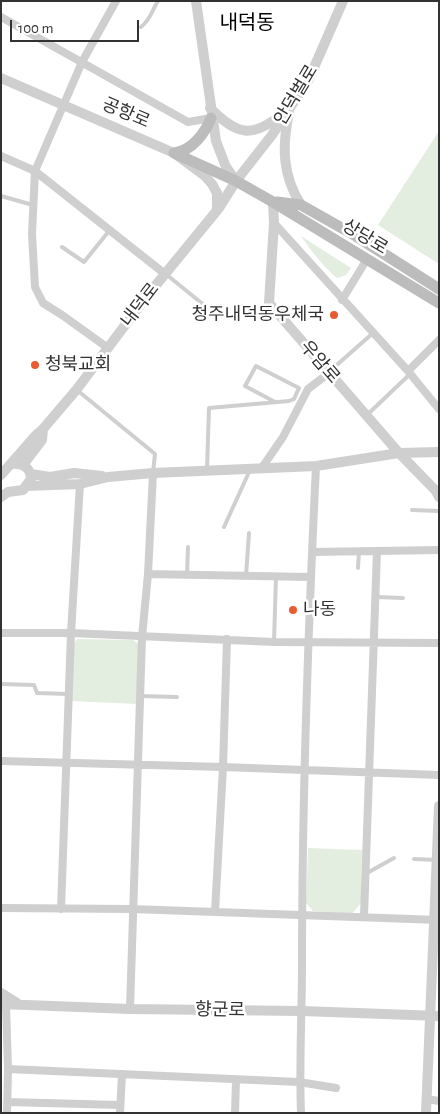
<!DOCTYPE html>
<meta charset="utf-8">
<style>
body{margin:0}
#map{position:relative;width:440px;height:1114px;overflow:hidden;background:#fff;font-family:"Alegreya Sans",sans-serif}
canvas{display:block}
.frame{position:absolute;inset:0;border:2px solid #323232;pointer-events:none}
.scale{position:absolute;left:10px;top:20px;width:129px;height:22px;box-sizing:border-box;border:2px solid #323232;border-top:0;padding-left:6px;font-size:15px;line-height:18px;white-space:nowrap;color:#323232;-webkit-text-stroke:4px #fff;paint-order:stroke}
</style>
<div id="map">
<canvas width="440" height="1114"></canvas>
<div class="frame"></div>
<div class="scale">100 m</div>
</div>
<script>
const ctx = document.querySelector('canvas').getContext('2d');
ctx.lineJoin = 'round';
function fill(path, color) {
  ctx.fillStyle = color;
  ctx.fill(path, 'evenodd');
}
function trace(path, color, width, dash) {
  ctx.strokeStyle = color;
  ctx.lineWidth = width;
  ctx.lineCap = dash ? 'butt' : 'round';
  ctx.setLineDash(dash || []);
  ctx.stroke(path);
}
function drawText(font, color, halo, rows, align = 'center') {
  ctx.font = font + ' "Alegreya Sans","Noto Sans KR",sans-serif';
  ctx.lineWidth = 5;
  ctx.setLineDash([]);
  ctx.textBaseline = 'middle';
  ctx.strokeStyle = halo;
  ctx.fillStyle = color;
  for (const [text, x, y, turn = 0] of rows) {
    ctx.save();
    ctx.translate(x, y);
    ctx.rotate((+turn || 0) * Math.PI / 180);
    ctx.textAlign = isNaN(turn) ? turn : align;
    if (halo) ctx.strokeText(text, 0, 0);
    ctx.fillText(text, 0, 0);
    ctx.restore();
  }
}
fill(new Path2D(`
 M439 131V264L378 225Z
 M301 236 351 268 346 275 337 278C323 266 312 252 301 236Z
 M77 639 133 640 139 644 137 704 71 701 73 645Z
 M308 848 362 850 361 903 352 914 313 911 306 903Z`), '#e3eee0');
trace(new Path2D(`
 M141 27C151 19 151 12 158 1
 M1 196 33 205
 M62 247 84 262 109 231
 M167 275 215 314
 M330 371 373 333
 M77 390 155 454 153 473
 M367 415 410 374
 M207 469 209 408 289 401 294 399 299 388 256 366 245 386 275 402
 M412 510 439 511
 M224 527 250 470
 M358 568 359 551
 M187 574 188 547
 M246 576 249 533
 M376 597 403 598
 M274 642 276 577
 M1 684 34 685 37 693 68 694
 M139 696 177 697
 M414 859 437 860
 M367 873 394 858`), '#cfcfcf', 4);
trace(new Path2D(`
 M1 17 188 122 211 118
 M1 156 35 171 165 274
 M274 223 408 371 439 409
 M342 300 367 259
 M108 348 62 315 43 303 35 287 32 234 35 171 82 62 116 1
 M408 371 439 340
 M261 469 283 437 308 389 329 373
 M312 552 439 550
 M148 574 310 577
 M1 633H71L274 642 439 643
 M1 761 223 767 439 775
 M1 908 132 909 439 920
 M61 909 71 633 80 484
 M215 912 223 767 227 639
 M364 916 377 551
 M6 1004 8 1069 7 1113
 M130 1009 142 637 148 574 153 473
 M8 1069 299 1082 336 1088
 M427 1099 439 1101
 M7 1102 120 1105
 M120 1113 122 1074
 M235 1113 236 1080
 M301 1113C299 1064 302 1014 302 965 302 799 308 632 316 466`), '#cfcfcf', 8);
trace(new Path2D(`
 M196 1 216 141 226 167 236 181
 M1 78 174 153 205 176 212 184 217 193V209
 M210 108C237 135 252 139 282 114
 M289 113C282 146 282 175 301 205
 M273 202 274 223 269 303 399 453 436 491 439 497
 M23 465 42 440 43 429
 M31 474 50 477 74 473 102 476
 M1 475 36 435 43 429 77 389 147 296 219 208 236 181 272 135 309 79 343 1
 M27 486 80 484 108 477 153 473 316 466 399 453 439 452
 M1 497 8 492 23 490 31 479C31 468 23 463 12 464
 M1 993 17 1003
 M1 1004 130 1009 302 1011 439 1016
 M426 1113 439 806`), '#cfcfcf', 10);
trace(new Path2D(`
 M174 153 236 181 273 202 439 303
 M174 153C192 151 205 133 211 118
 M277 202 301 205 356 236 439 289`), '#bcbcbc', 11);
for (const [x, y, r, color] of [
 [334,315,5,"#eb5b32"],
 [35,365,5,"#eb5b32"],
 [293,610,5,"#eb5b32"]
]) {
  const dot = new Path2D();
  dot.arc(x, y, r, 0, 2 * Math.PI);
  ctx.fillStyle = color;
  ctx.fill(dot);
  trace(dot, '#fff', 2);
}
drawText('18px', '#323232', '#fff', [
 ["안덕벌로",296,95,-59],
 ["공항로",126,113,23],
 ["상당로",365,237,31],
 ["내덕로",140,305,-52],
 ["우암로",320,362,49],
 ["향군로",220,1010,1]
]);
drawText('18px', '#323232', '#fff', [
 ["청주내덕동우체국",324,315,"right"],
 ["청북교회",45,365],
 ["나동",303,610]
], 'left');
drawText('20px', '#000', '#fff', [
 ["내덕동",247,23]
]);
</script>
